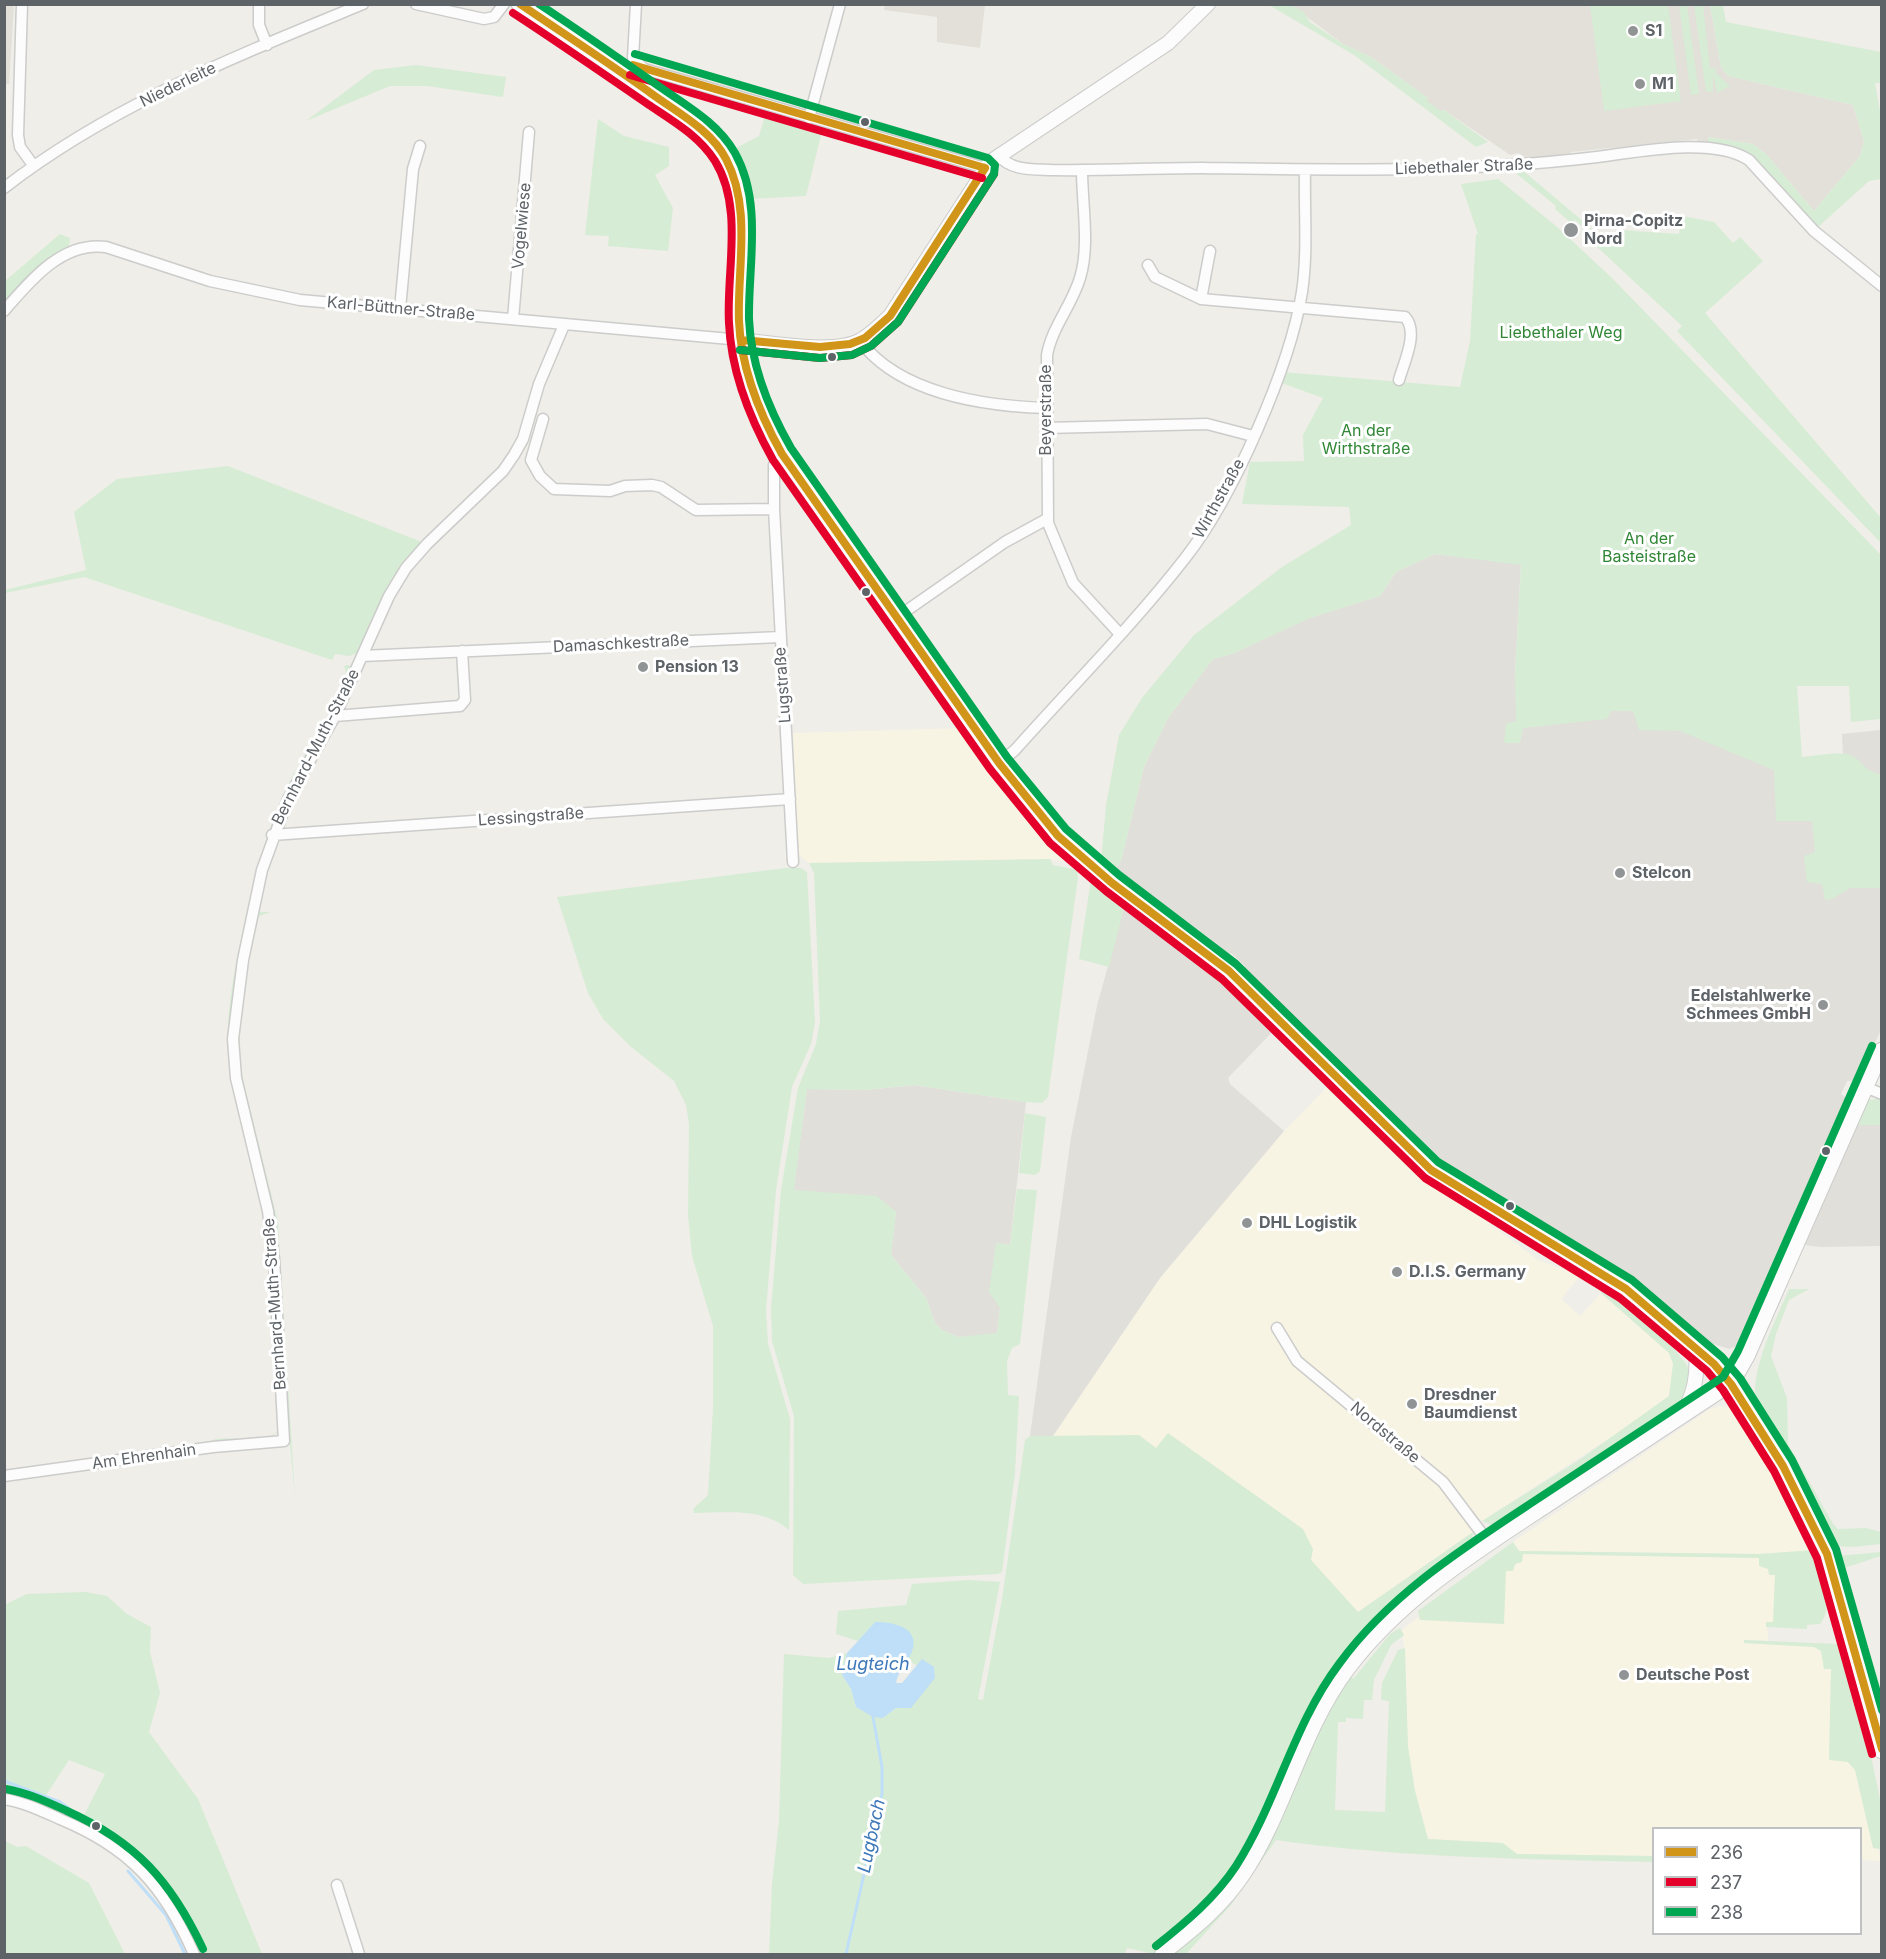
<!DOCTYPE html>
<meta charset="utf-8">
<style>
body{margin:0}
#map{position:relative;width:1886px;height:1959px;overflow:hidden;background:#efeee9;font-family:Inter,sans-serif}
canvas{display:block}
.frame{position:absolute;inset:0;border:6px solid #5e6368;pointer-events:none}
.legend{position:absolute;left:1652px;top:1827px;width:210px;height:108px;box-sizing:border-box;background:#fff;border:2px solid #bfc1c3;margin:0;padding:8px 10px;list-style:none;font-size:18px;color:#5e6368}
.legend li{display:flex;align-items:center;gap:12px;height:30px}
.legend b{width:30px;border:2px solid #bfc1c3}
</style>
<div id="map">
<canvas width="1886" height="1959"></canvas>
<div class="frame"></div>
<ul class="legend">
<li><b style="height:8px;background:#d1951a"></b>236</li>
<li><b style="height:8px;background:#e4002b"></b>237</li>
<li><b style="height:8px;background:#00a651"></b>238</li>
</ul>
</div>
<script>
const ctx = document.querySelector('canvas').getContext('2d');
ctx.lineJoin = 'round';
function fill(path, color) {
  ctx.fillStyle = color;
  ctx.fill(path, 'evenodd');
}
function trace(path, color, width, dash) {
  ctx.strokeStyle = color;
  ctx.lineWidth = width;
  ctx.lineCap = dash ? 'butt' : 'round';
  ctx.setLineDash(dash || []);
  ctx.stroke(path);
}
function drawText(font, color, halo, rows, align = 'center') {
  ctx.font = font + ' Inter,sans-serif';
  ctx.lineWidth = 6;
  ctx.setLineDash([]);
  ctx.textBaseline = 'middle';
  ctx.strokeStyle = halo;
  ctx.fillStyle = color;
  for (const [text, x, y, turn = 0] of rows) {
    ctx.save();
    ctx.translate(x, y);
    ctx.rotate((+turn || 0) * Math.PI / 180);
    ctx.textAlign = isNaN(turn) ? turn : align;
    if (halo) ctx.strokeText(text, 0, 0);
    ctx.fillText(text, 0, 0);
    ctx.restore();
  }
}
fill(new Path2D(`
 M967 728 997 770V775L1067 852 1066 859 1062 861 1050 859 809 863 802 858 798 852 793 733Z
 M1326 1088 1413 1172 1468 1207 1538 1260 1581 1275 1561 1299 1580 1316 1601 1293 1669 1353 1673 1364 1669 1396 1662 1404 1482 1521 1472 1511 1465 1517 1473 1532 1358 1612 1311 1560 1312 1549 1168 1433 1156 1448 1053 1436 1160 1278 1284 1131Z
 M1720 1406 1728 1407 1734 1411 1753 1439 1792 1500 1815 1550 1759 1554 1519 1551 1513 1542 1710 1409Z
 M1523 1554 1759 1558 1764 1566 1775 1575 1773 1622H1767L1768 1641 1745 1640 1744 1643 1814 1647 1821 1651 1824 1668 1831 1669 1829 1759 1848 1762 1855 1770 1873 1848 1879 1850 1880 1861 1861 1860 1860 1828H1654L1653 1856 1517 1854 1502 1843 1428 1839 1415 1791 1408 1747 1405 1656 1402 1630 1418 1617 1420 1620 1514 1567Z`), '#f8f4e4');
fill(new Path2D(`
 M1435 554 1521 564 1515 674 1802 757 1843 754 1842 734 1881 730V1030L1857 1080 1847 1081 1841 1094 1848 1099 1742 1344 1729 1349 1710 1343 1636 1283 1550 1231 1514 1203 1478 1188V1185L1468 1180 1465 1181 1438 1163 1417 1146 1342 1071 1343 1068 1330 1055 1326 1056 1284 1013 1243 971 1245 966 1231 953 1227 957 1210 943 1211 939 1186 921 1183 923 1113 873 1121 861 1144 767 1168 718 1213 659 1232 654 1309 618 1380 596 1396 572Z
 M1126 900 1225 972 1278 1026 1228 1078 1230 1084 1284 1131 1160 1278 1053 1436H1030L1071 1137 1097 1006Z
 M914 1085 1026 1102 1010 1245 996 1243 1000 1308 997 1333 988 1336 958 1337 942 1330 935 1323 926 1298 891 1255 896 1212 793 1190 807 1089 866 1090Z
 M1857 1125H1881V1246L1820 1247 1804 1245Z`), '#e0dfda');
fill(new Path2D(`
 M5 4 14 5 9 84H5Z
 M885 5H985L980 48 937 42V17L884 10Z
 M1291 5H1710L1721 67 1728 76 1853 105 1864 141 1860 156 1814 211 1766 154 1753 144 1708 137V146L1699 144 1697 139 1571 152 1568 157 1530 160 1518 153 1510 155 1444 110 1441 111 1426 101 1428 98 1371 57 1343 44Z`), '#e2e0d9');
fill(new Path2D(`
 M1269 5H1291L1304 12 1310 22 1343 44 1371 57 1428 98 1427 101 1441 111 1444 110 1488 142 1476 147 1354 55Z
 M1590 5H1668L1681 101 1604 111Z
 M1679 5H1687L1699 94 1691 95Z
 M1694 5H1703L1710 68H1716V73L1730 86 1717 93 1713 73V91L1706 92Z
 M1710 5H1723L1726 22 1881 52V83H1875L1881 117V179L1869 181 1817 228 1748 152 1708 146V137L1753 144 1766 154 1814 211 1860 156 1864 141 1853 105 1728 76 1721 67Z
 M416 65 506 77 503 97 427 86H390L306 121 374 70Z
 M765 116 822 131 806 196 749 199 742 170 732 150 759 136Z
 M598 119 624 136 669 147V166L655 175 673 208 668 251 608 246 609 236 585 235Z
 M1521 169 1610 244 1619 230 1679 234 1682 216 1714 222 1733 243 1740 237 1763 261 1705 313 1881 518V543L1677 331 1682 326 1581 232 1584 228 1575 220 1571 223 1555 209 1556 206 1517 174V170Z
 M1498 179 1556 226 1611 277 1881 555V719L1851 722 1849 686H1797L1802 757C1816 756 1836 751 1850 755 1863 760 1865 773 1881 774V888H1850L1832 899 1825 900 1822 884 1807 882 1804 856 1815 852 1812 821H1776L1774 770 1680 731 1639 730 1633 711H1611L1607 719 1523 728 1520 743H1504L1506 724 1516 721 1515 674 1521 565 1435 554 1396 572 1380 596 1310 618 1232 654 1213 659 1168 718 1144 767 1121 861 1113 873 1101 862 1106 805 1119 735 1142 698 1194 635 1282 567 1351 525 1349 507 1242 504 1250 462 1304 461 1303 435 1323 398 1279 382 1282 372 1460 387 1470 341 1476 234H1478L1461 184Z
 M60 234 70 238 69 246 20 284 5 302V281Z
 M228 466 427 544 359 652 350 656 335 654 332 660 84 577 5 593V590L86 570 74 512 117 479Z
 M348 665 353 667 352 670C346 685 340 701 332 715 310 756 285 791 270 836 250 894 226 996 231 1058 236 1116 260 1172 268 1230 277 1293 275 1357 282 1420L280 1431 267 1439 211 1444 5 1473 4 1470 207 1442C228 1432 258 1447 277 1432L280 1422C273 1353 275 1283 264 1214 255 1162 234 1112 229 1059 224 1011 237 958 247 911 260 852 278 794 312 743 320 729 353 680 344 666Z
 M1050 859 1053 865 1077 870 1078 877 1048 1097 1042 1103 1026 1102 914 1085 866 1090 807 1089 794 1190 877 1196 896 1212 891 1255 926 1298 935 1323 942 1330 958 1337 997 1333 1000 1308 989 1292 996 1243 1010 1245 1017 1189 1037 1190 1020 1344 1012 1348 1007 1361 1008 1395 1019 1396 1015 1473 1002 1572 998 1574 803 1584 793 1575 794 1416 772 1341 771 1308 781 1190 798 1088 816 1044 820 1021 814 873 809 863Z
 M786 868H801L807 872 815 1023 811 1044 792 1087 776 1190 766 1310 768 1344 790 1419 789 1530C762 1507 727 1513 694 1513L693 1509 708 1495 713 1408V1326L692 1256 688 1215 689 1124 686 1105 674 1081 630 1046 603 1019 588 993 557 897Z
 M1091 879 1126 900 1109 967 1079 959Z
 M257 912H271L259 916 255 926C245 975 236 1025 242 1075L278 1222 295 1497 283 1370 282 1312 239 1075C236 1019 245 966 257 912Z
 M1877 1096 1881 1098V1125H1857L1868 1100 1876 1099Z
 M1025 1113 1046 1117 1040 1171 1035 1175 1019 1173Z
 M1605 1288C1620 1298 1684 1353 1688 1368 1692 1383 1684 1400 1674 1410L1498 1527 1482 1521 1579 1460 1669 1396 1673 1364 1669 1353 1601 1293Z
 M1789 1289H1809L1789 1300 1776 1334 1771 1356 1787 1398 1788 1444 1833 1524 1838 1529 1866 1528 1881 1532V1544C1864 1545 1839 1552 1826 1539L1794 1468 1756 1409 1759 1407C1744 1380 1778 1316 1789 1289Z
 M1168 1433 1303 1529 1313 1549 1311 1560 1358 1612 1473 1532 1472 1544 1406 1591 1371 1628 1334 1681 1253 1851 1220 1896 1154 1954 1127 1948 1125 1953 1129 1954H769L772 1884 779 1821 784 1654 829 1658 847 1653 842 1675 851 1689 856 1707 883 1718 896 1708 923 1660 917 1666 907 1659 913 1648 875 1622 858 1641 836 1634 838 1611 906 1605 912 1584 969 1580 1000 1582 978 1699 983 1700 1002 1599 1025 1440 1030 1436 1139 1435 1156 1448Z
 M1513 1542 1519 1551 1759 1554 1815 1550C1824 1569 1835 1607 1820 1624L1807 1625V1629L1766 1627V1622H1773L1775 1575H1769L1768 1569 1759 1566V1558L1523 1554 1522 1562 1515 1564 1513 1571H1506L1504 1624 1420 1620 1418 1611Z
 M1881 1552V1556L1844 1568 1880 1686 1881 1719 1854 1613 1836 1562 1838 1556Z
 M86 1592 107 1596 127 1614 151 1627 150 1652 160 1693 149 1732 198 1799 262 1954H198L151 1874 124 1847 80 1823 105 1774 69 1760 37 1809 5 1799 4 1605 27 1594Z
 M1400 1628 1404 1635 1391 1645 1374 1680 1372 1700H1364L1363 1719 1346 1718V1722H1338L1335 1810 1385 1812 1389 1701 1381 1700 1382 1683 1398 1650 1405 1648 1408 1747 1415 1791 1428 1839 1503 1843 1517 1854 1653 1856V1862C1528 1859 1400 1858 1276 1840L1231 1905 1186 1954H1169L1208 1923 1285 1807 1328 1711 1349 1678H1354L1390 1634Z
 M1744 1640 1838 1644 1844 1649 1867 1737 1881 1804V1849L1873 1848 1855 1770 1848 1762 1829 1760 1831 1669H1824L1821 1651 1814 1647 1744 1643Z
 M5 1841 17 1847 26 1846 89 1883 125 1954H5Z`), '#d7ecd4');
fill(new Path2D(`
 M875 1622C891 1622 918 1626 913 1648 910 1661 898 1670 896 1683H902L922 1659 934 1667 935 1678 911 1708H896L883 1718 873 1717 856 1707 851 1689 842 1675 847 1653Z`), '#bfdff8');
trace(new Path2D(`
 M4 1781 60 1802 115 1841
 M128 1871 166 1915 185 1954
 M846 1954 882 1794V1767L873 1717`), '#bfdff8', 3);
const minor = new Path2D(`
 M22 4 18 135 20 147 33 165
 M259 4V25L267 45
 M416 4 484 19 494 17 504 4
 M636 4 633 58 644 69 985 168
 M809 118 840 4
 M998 155C1011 171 1032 169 1052 170 1102 171 1152 168 1202 168 1335 170 1464 173 1597 157 1637 152 1713 136 1749 160L1814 231 1882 286
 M1082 170C1082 204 1090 246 1080 278 1072 305 1052 327 1047 355L1048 523 1073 583 1119 633
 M4 188C111 105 239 55 363 4
 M1148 265 1155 277 1201 299 1405 317C1419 332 1404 362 1399 380
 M1201 299 1210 251
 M400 309 413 169 420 146
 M4 311C30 281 62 241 106 247L210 281 300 300 741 340
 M513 319 529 132
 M860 341C900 394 985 406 1046 408
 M543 419 531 460 540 476 554 489 610 491 625 486 652 485 661 487 696 510 774 509
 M1046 428 1207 424 1253 436
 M782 454 774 465V509L793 862
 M896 618 1005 542 1047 519
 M362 656 780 637
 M335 716 460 706 465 700 462 651
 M999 763 1015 750C1072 686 1134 624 1186 557 1233 497 1290 367 1302 292 1308 252 1304 210 1305 170
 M272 835 790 799
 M1865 1087 1882 1094
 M1277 1328 1297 1361 1443 1482 1489 1543
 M4 1476 213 1447 284 1441 274 1259 268 1211 236 1078 233 1039 243 960 262 870 288 799 335 716 389 596 406 568 427 544 503 471 514 455 523 439 539 384 564 325
 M4 1799C24 1802 42 1811 60 1819 130 1848 164 1886 194 1954
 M337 1885 359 1954`);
const tertiary = new Path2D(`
 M741 340C771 343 835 355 861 340 872 334 881 324 890 316L990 162 1168 43 1208 4
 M1682 1416C1695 1392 1698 1375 1696 1349
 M1162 1954C1193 1930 1223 1906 1245 1872 1286 1809 1302 1730 1347 1670 1400 1599 1476 1552 1549 1504 1610 1464 1671 1424 1731 1384`);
const secondary = new Path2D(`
 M519 4C565 34 611 64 655 96 681 114 710 131 726 159 752 207 737 270 739 321 741 370 757 412 782 454L999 763 1058 836 1112 883 1229 971 1431 1170 1626 1289 1714 1364 1731 1384 1783 1466 1827 1554 1882 1751
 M1731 1384 1747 1356 1882 1050`);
trace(minor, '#cccccb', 13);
trace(tertiary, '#cccccb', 16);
trace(secondary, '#cbcbca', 17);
trace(minor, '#fdfcfc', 10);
trace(tertiary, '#fdfcfc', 14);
trace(secondary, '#fdfcfc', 15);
trace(new Path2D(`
 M520 4C564 34 609 63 652 94 678 113 711 130 726 159 752 209 737 268 739 321 741 369 759 413 782 454L999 763 1058 836 1112 883 1229 971 1431 1170 1626 1289 1714 1364 1731 1384 1783 1466 1827 1554 1882 1749
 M633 65 985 168
 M741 340 820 347 850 344 865 338 890 316 985 168`), '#d1951a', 8);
trace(new Path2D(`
 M513 13C559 43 604 74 649 105 673 121 699 136 715 161 744 208 726 271 729 323 731 372 749 417 773 460L990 769 1050 843 1106 891 1222 979 1425 1178 1620 1298 1707 1371 1723 1390 1774 1471 1817 1558 1872 1754
 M630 75 982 178
 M740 350 820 358 852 355 871 346 898 322 994 174`), '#e4002b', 8);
trace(new Path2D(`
 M539 4C580 31 620 59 660 87 687 106 718 123 735 153 763 203 748 265 749 319 751 366 768 408 791 448L1007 757 1066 829 1119 875 1236 964 1438 1162 1632 1280 1722 1357 1740 1378 1792 1460 1836 1549 1882 1710
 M635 54 988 158 995 165 994 174 898 322 871 346 852 355 820 358 740 350
 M6 1789C28 1793 47 1802 67 1811 136 1842 171 1881 203 1949
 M1156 1946C1185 1923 1215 1898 1236 1866 1277 1802 1293 1725 1339 1664 1392 1591 1471 1543 1545 1494 1604 1455 1664 1416 1723 1377L1738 1351 1872 1046`), '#00a651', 8);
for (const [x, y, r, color] of [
 [1633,31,6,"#919495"],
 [1640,84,6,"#919495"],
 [865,122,5,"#5e6368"],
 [1571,230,8,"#919495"],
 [832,357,5,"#5e6368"],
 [866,592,5,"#5e6368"],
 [643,667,6,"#919495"],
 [1620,873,6,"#919495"],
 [1823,1005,6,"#919495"],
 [1826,1151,5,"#5e6368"],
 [1510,1206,5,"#5e6368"],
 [1247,1223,6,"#919495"],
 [1397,1272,6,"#919495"],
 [1412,1404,6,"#919495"],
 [1624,1675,6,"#919495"],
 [96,1826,5,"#5e6368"]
]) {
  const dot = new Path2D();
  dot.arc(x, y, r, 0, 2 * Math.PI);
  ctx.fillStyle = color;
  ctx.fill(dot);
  trace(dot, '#fff', 2);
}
drawText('bold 16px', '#5e6368', '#fff', [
 ["S1",1645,31],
 ["M1",1652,84],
 ["Pirna-Copitz",1584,221],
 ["Nord",1584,239],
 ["Pension 13",655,667],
 ["Stelcon",1632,873],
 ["Edelstahlwerke",1811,996,"right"],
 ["Schmees GmbH",1811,1014,"right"],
 ["DHL Logistik",1259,1223],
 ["D.I.S. Germany",1409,1272],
 ["Dresdner",1424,1395],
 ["Baumdienst",1424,1413],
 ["Deutsche Post",1636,1675]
], 'left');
drawText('16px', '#5e6368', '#fff', [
 ["Niederleite",178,85,-26],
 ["Liebethaler Straße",1464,167,-2],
 ["Vogelwiese",522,226,-85],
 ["Karl-Büttner-Straße",401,309,5],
 ["Beyerstraße",1046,410,-90],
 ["Wirthstraße",1219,499,-61],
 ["Damaschkestraße",621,644,-3],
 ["Lugstraße",783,685,-94],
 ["Bernhard-Muth-Straße",316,747,-63],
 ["Lessingstraße",531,817,-4],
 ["Bernhard-Muth-Straße",275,1304,-94],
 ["Nordstraße",1385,1433,40],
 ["Am Ehrenhain",144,1457,-8]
]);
drawText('16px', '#308635', '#fff', [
 ["Liebethaler Weg",1561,333],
 ["An der",1366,431],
 ["Wirthstraße",1366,449],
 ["An der",1649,539],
 ["Basteistraße",1649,557]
]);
drawText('italic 18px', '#3d78b9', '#fff', [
 ["Lugteich",873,1665],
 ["Lugbach",872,1836,-78]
]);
</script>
